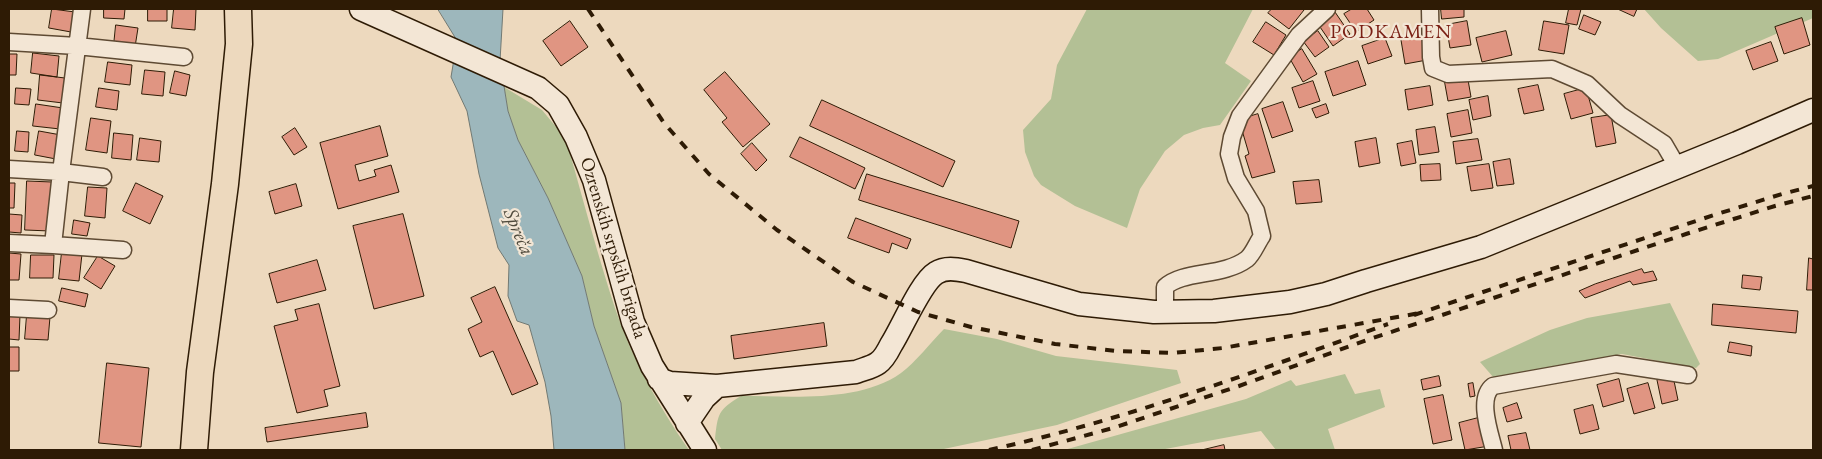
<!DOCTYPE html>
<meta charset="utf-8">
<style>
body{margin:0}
#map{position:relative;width:1822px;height:459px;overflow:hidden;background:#edd9be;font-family:"EB Garamond",serif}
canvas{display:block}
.frame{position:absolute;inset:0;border:10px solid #2e1b05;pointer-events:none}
</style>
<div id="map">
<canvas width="1822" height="459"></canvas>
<div class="frame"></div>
</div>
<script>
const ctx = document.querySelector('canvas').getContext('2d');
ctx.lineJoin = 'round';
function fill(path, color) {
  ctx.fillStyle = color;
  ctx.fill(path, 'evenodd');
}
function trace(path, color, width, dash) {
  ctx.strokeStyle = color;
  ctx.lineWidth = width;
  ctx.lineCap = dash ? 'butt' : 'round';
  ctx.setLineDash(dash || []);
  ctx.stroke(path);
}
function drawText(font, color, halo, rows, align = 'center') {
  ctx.font = font + ' "EB Garamond",serif';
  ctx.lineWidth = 4.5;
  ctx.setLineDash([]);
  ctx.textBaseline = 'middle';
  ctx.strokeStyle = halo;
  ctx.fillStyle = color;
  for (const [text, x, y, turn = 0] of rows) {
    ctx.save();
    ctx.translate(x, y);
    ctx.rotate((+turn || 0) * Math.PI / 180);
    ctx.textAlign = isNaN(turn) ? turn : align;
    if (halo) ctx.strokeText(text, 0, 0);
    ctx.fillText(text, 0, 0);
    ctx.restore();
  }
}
fill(new Path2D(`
 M1087 9H1253L1225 63 1251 81 1220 125 1203 128 1184 135 1165 151 1140 189 1127 228 1075 206 1041 185 1034 176 1025 152 1023 130 1051 99 1057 65Z
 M1644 9H1813V18L1718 59 1698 61 1661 28Z
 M504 87 542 110 557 128 569 150C584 203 598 256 615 308 632 359 659 407 689 450H625L621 403 594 326 582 276 548 198 518 140 508 111Z
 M1670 303 1700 364 1696 368 1622 354 1494 378 1480 362 1550 330 1587 318Z
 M944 329 997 339 1056 356 1177 370 1181 383 1057 425 939 450H722L715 439C718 413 718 410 741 396 791 396 859 403 901 373 915 363 931 342 944 329Z
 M1345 374 1355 394 1380 389 1385 407 1328 429 1335 450H1276L1261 431 1160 450H1064L1246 399 1291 380 1296 386Z`), '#b3c095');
const water = new Path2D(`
 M438 9H503L500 61 508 111 518 140 548 198 582 276 594 326 621 403 625 450H554L551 416 545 382 529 325 517 321 508 296 509 265 498 248 479 174 467 111 451 77 457 41Z`);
fill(water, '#9db7bc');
trace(water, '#717973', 1);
const building = new Path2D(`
 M52 9 75 12 71 32 49 28Z
 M104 9H125L124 19 104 18Z
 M148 9H167V21H148Z
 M174 9H196L195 30 172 28Z
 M1272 9H1302L1304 10 1289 29 1268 13Z
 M1352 9H1367L1374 20 1356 32 1344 14Z
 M1441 9H1464V17L1442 19Z
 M1569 9H1581L1577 25 1566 23Z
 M1618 9H1637L1634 16Z
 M1335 12 1350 34 1333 46 1318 24Z
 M1584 15 1601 22 1595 35 1579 29Z
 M1802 18 1810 45 1784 54 1775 27Z
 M570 21 588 47 561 66 543 41Z
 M1467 21 1471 45 1450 48 1446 25Z
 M1544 21 1569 25 1564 54 1539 50Z
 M1266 22 1286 35 1274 55 1253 42Z
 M116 25 138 28 135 47 114 45Z
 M1318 31 1329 47 1315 57 1303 41Z
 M1506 31 1512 55 1482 62 1476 38Z
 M1424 37 1427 60 1405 64 1401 40Z
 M1385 38 1392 56 1368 64 1362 46Z
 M1771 42 1778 61 1753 70 1746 51Z
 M1302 49 1317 74 1303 82 1289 57Z
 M33 53 59 56 57 77 31 73Z
 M9 54H17L16 75H9Z
 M1358 61 1366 85 1333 96 1325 72Z
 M108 62 132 65 130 85 105 82Z
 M145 70 165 72 163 96 142 94Z
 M175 71 190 75 186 96 170 93Z
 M725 72 770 124 743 147 722 122 727 118 704 90Z
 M1467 74 1471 97 1448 101 1444 79Z
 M40 75 65 78 63 103 38 100Z
 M1313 81 1320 101 1299 108 1292 88Z
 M1538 85 1544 110 1524 114 1518 89Z
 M1430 86 1433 105 1408 110 1405 90Z
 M16 88 31 89 29 105 15 104Z
 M99 88 119 91 117 110 96 107Z
 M1586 88 1593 113 1571 119 1564 94Z
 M1488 96 1491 116 1473 120 1469 100Z
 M822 100 955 161 943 187 810 126Z
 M1283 102 1293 131 1272 138 1262 109Z
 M36 104 63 108 60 129 33 126Z
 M1326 104 1329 113 1316 118 1312 109Z
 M1468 110 1472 133 1451 137 1447 114Z
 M1258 114 1275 172 1252 178 1245 156 1249 154 1239 120Z
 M1611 115 1616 143 1596 147 1591 118Z
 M91 118 111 121 107 153 86 150Z
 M380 126 388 156 355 165 359 181 376 176 374 170 391 165 399 192 338 209 320 143Z
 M1435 127 1439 152 1419 155 1416 130Z
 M295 128 307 147 294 155 282 137Z
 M17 131 29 132 28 152 15 151Z
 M39 131 61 135 56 159 35 155Z
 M114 133 133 135 131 160 112 158Z
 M800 137 865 168 855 189 790 157Z
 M140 138 161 141 159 162 137 160Z
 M1376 138 1380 163 1359 167 1355 142Z
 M1478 139 1482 160 1456 164 1453 142Z
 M1412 141 1416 163 1401 166 1397 144Z
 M752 143 767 160 756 171 741 154Z
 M1510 159 1514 184 1497 186 1493 162Z
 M1440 164 1441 180 1421 181 1420 165Z
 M1489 164 1493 188 1471 191 1467 167Z
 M867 174 1019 221 1011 248 859 200Z
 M1319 180 1322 202 1296 204 1293 182Z
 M27 181 52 182 50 231 25 230Z
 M9 183H15L14 208H9Z
 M136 183 163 196 150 224 123 211Z
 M296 184 302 206 275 214 269 192Z
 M88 187 107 188 105 218 85 216Z
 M9 214 22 215 21 233 9 232Z
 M403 214 424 296 374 309 353 226Z
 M856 218 911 239 907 249 892 243 889 253 848 238Z
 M74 220 90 223 87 236 72 234Z
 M62 252 82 254 79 281 59 279Z
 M9 253 21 254 19 280H9Z
 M31 255H54L53 278H30Z
 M98 256 115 266 101 289 84 278Z
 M1809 258 1813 259V290H1807Z
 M317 260 326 290 277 303 269 274Z
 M1642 269 1644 273 1653 271 1657 280 1633 285 1630 281 1585 298 1579 291 1595 284Z
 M1743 275 1762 277 1760 290 1742 288Z
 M495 287 538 384 512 395 493 351 480 357 468 329 482 322 471 298Z
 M62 288 88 294 85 307 59 301Z
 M319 304 340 386 324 390 328 406 297 413 274 326 298 320 295 310Z
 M1713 304 1798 311 1796 333 1712 325Z
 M9 315H20L19 340 9 339Z
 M27 315 50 317 48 340 25 339Z
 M824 323 827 346 734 359 731 336Z
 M1730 342 1752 346 1751 356 1728 352Z
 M9 347H19V371H9Z
 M107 363 149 368 141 447 99 443Z
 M1439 376 1441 386 1423 390 1421 380Z
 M1673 376 1678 400 1662 404 1657 380Z
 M1619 379 1624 401 1603 407 1597 385Z
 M1473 383 1475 396 1470 397 1468 384Z
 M1648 383 1655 408 1634 414 1627 389Z
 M1443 395 1452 440 1433 444 1424 399Z
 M1517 403 1522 418 1507 422 1503 408Z
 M1593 405 1599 429 1580 434 1574 410Z
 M366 413 368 427 267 442 265 428Z
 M1482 417 1489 446 1465 450 1459 423Z
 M1526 433 1530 450H1511L1508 436Z
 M1224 445 1225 450H1202Z`);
fill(building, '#e09582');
trace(building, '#2e1b05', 1);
const street = new Path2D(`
 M1430 9 1431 57 1433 68 1448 74 1552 69 1587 84 1620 115 1664 144 1678 168
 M9 42 77 46 184 57
 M9 169 61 172 103 177
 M9 243 53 245 61 172 82 9
 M53 245 123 250
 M9 308 48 310
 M1165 312V287C1183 270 1223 277 1247 259 1253 254 1257 243 1262 236L1256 211 1236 178 1229 154 1232 137 1240 116 1299 35 1327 9
 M1494 450C1490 433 1477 398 1493 386L1616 364 1688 375`);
const secondary = new Path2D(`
 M361 9 538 88 558 105 576 137 594 180 633 322 652 366 705 450
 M659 379 670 383 717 386 856 372C863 369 871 368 878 363 884 359 888 351 891 345 902 328 921 282 936 273 945 267 956 269 966 271L1079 304 1154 312 1214 311 1290 302 1326 294 1366 281 1481 247 1737 143 1813 110
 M687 423 704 398 717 386`);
const primary = new Path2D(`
 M194 450 200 372 225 184 239 44 238 9`);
trace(street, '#5e4a33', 19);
trace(secondary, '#2e1b05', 25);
trace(primary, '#2e1b05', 29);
trace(street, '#f3e6d5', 16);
trace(secondary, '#f3e6d5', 22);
trace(primary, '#edd9be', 26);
trace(new Path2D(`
 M588 9 664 123 709 174 777 230 853 282 918 312 971 327 1055 344 1117 351 1173 353 1223 348 1420 313
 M1414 315 1714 215 1782 194 1813 186
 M989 450C1125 420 1257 371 1388 324
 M1032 450 1113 428 1239 386 1367 340 1686 234 1775 206 1813 196`), '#2e1b05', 4, [9, 9]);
drawText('19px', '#2e1b05', '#f3e6d5', [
 ["Ozrenskih srpskih brigada",613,248,73]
]);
ctx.letterSpacing = '1px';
drawText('20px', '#7a1f14', '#f3e6d5', [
 ["PODKAMEN",1391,33]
]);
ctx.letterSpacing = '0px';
drawText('italic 20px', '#4f4a3c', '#f3e6d5', [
 ["Spreča",518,232,67]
]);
</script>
